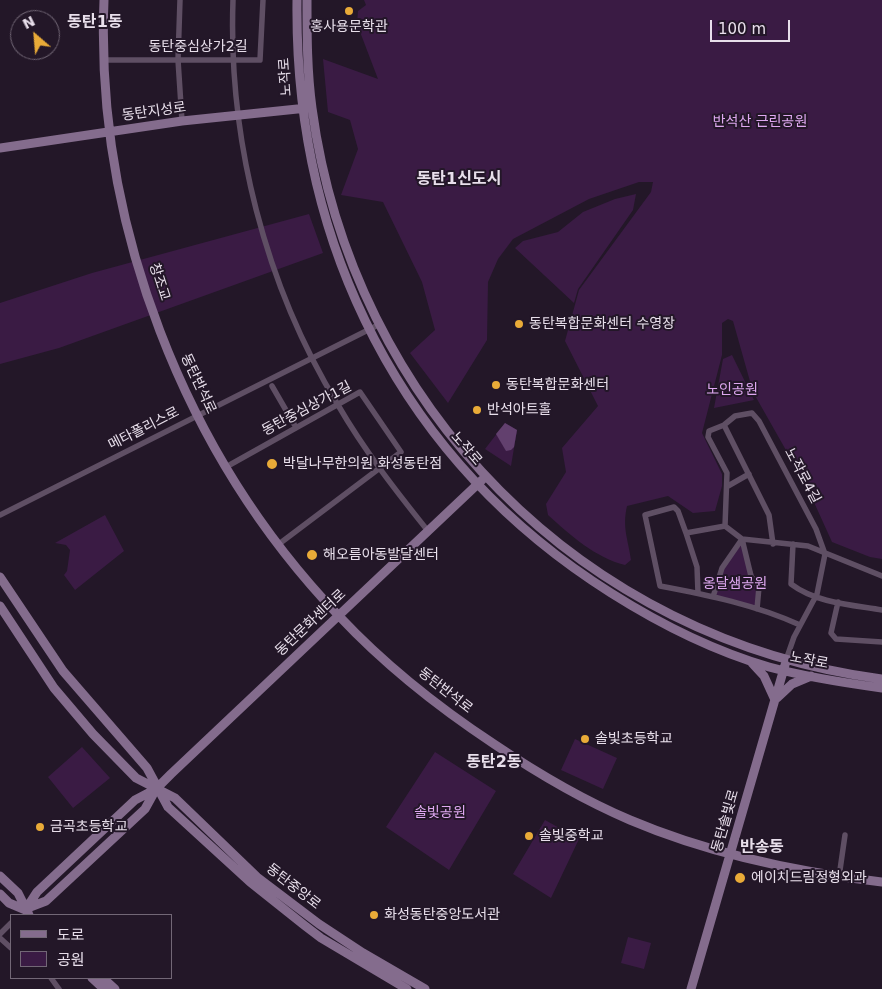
<!DOCTYPE html>
<meta charset="utf-8">
<style>
body{margin:0}
#map{position:relative;width:882px;height:989px;overflow:hidden;background:#231728;font-family:"DejaVu Sans","Noto Sans KR",sans-serif}
canvas{display:block}
.legend{position:absolute;left:10px;top:914px;width:162px;height:65px;box-sizing:border-box;background:#231728;border:1px solid #726776;margin:0;padding:6px 9px;list-style:none;font-size:15px;color:#e8dfeb}
.legend li{display:flex;align-items:center;gap:10px;height:25px}
.legend b{width:25px;border:1px solid #726776}
.north{position:absolute;left:10px;top:10px;width:50px;height:50px;box-sizing:border-box;background:#231728;border:1px solid #726776;border-radius:50%;rotate:333deg;font-size:14px;font-weight:700;line-height:20px;text-align:center;color:#e8dfeb}
.north::after{content:'';display:block;margin:auto;width:18px;height:22px;background:#e9ab38;clip-path:polygon(50% 0,100% 100%,50% 72%,0 100%)}
.scale{position:absolute;left:710px;top:20px;width:80px;height:22px;box-sizing:border-box;border:2px solid #e8dfeb;border-top:0;padding-left:6px;font-size:15px;line-height:18px;white-space:nowrap;color:#e8dfeb;-webkit-text-stroke:4px #231728;paint-order:stroke}
</style>
<div id="map">
<canvas width="882" height="989"></canvas>
<ul class="legend">
<li><b style="height:6px;background:#846c8d"></b>도로</li>
<li><b style="height:14px;background:#3a1b44"></b>공원</li>
</ul>
<div class="north">N</div>
<div class="scale">100 m</div>
</div>
<script>
const ctx = document.querySelector('canvas').getContext('2d');
ctx.lineJoin = 'round';
function fill(path, color) {
  ctx.fillStyle = color;
  ctx.fill(path, 'evenodd');
}
function trace(path, color, width, dash) {
  ctx.strokeStyle = color;
  ctx.lineWidth = width;
  ctx.lineCap = dash ? 'butt' : 'round';
  ctx.setLineDash(dash || []);
  ctx.stroke(path);
}
function drawText(font, color, halo, rows, align = 'center') {
  ctx.font = font + ' "DejaVu Sans","Noto Sans KR",sans-serif';
  ctx.lineWidth = 4;
  ctx.setLineDash([]);
  ctx.textBaseline = 'middle';
  ctx.strokeStyle = halo;
  ctx.fillStyle = color;
  for (const [text, x, y, turn = 0] of rows) {
    ctx.save();
    ctx.translate(x, y);
    ctx.rotate((+turn || 0) * Math.PI / 180);
    ctx.textAlign = isNaN(turn) ? turn : align;
    if (halo) ctx.strokeText(text, 0, 0);
    ctx.fillText(text, 0, 0);
    ctx.restore();
  }
}
fill(new Path2D(`
 M364 0H882V559L870 557 832 542 808 489 753 392 733 321 728 319 722 323V355L702 433 722 474V486L715 511 693 513 668 496 627 506C622 528 628 538 631 560L625 565C596 558 570 535 548 515L546 504 566 472 562 448 598 406 565 341 579 290 651 192 653 182H639L589 199 513 239 498 259 488 282 487 340 448 403 410 353 435 330 422 282 383 202 341 195 358 149 350 120 328 112 323 59 378 79 357 24 358 11 366 5Z
 M636 194 633 210 578 289 574 303 515 248 523 241 558 232 583 212 615 199Z
 M309 214 323 253 59 348 0 364V303L92 273Z
 M732 355 754 400 714 408 723 359Z
 M505 423 517 430 511 466 485 449Z
 M105 515 124 551 75 590 64 575 67 571 70 550 66 545 55 543Z
 M741 541 758 586 756 607 714 596 723 569Z
 M575 739 617 758 603 789 561 770Z
 M82 747 110 778 73 808 48 777Z
 M435 752 496 791 449 870 386 827Z
 M545 820 579 839 551 898 513 874Z
 M628 937 651 943 644 969 621 963Z`), '#3a1b44');
fill(new Path2D(`
 M505 423 517 430 514 447 511 450 506 451 496 434Z`), '#62406e');
trace(new Path2D(`
 M180 0 178 60 182 121
 M233 0C228 140 265 285 338 405 364 450 396 491 428 531
 M104 60H260L263 0
 M272 386 294 424
 M724 425 769 515 773 544
 M226 467 360 392 401 452 279 544
 M728 486 749 474
 M0 515 380 324
 M686 533 697 567 698 593
 M793 544 791 584C816 603 852 605 882 610
 M713 597 722 568 742 539 725 526
 M838 602 831 633 836 639 882 642
 M757 609 759 587 751 576 742 539 808 546 882 576
 M786 660 794 637 817 594 825 554 816 529 759 421 752 413 735 416 724 425 709 431 708 437 727 473 725 526 686 533 678 511 674 507 645 515 660 586C708 595 756 605 800 625
 M839 877 845 835
 M0 934 11 923
 M0 938 11 948
 M51 978 59 989`), '#5f4f64', 5.5);
trace(new Path2D(`
 M104 0C95 224 184 454 339 616 385 665 438 707 494 744 537 773 583 800 630 820 710 854 796 872 882 882
 M297 0C294 246 402 461 611 593 660 624 714 651 769 667 806 677 845 683 882 688
 M307 0C307 36 307 72 312 108 352 406 583 640 882 679
 M0 148 182 121 307 108
 M0 577 63 671 147 768 168 807 250 882 304 925 321 938 407 989
 M0 606 54 688 93 734 136 778 175 798 257 877 319 924 363 953 425 989
 M752 663 764 676 775 700
 M777 698 792 684 811 676
 M0 876 18 893 29 915
 M0 894 9 903 28 911
 M25 909 46 901 145 809 156 789 171 774 482 480
 M26 909 37 892 135 800 156 789
 M92 978 104 989
 M103 978 115 989
 M691 989 785 665`), '#846c8d', 9);
for (const [x, y, r, color] of [
 [349,11,5,"#e9ab38"],
 [519,324,5,"#e9ab38"],
 [496,385,5,"#e9ab38"],
 [477,410,5,"#e9ab38"],
 [272,464,6,"#e9ab38"],
 [312,555,6,"#e9ab38"],
 [585,739,5,"#e9ab38"],
 [40,827,5,"#e9ab38"],
 [529,836,5,"#e9ab38"],
 [740,878,6,"#e9ab38"],
 [374,915,5,"#e9ab38"]
]) {
  const dot = new Path2D();
  dot.arc(x, y, r, 0, 2 * Math.PI);
  ctx.fillStyle = color;
  ctx.fill(dot);
  trace(dot, '#231728', 2);
}
drawText('14px', '#e8dfeb', '#231728', [
 ["홍사용문학관",349,27,"center"],
 ["동탄복합문화센터 수영장",529,324],
 ["동탄복합문화센터",506,385],
 ["반석아트홀",487,410],
 ["박달나무한의원 화성동탄점",283,464],
 ["해오름아동발달센터",323,555],
 ["솔빛초등학교",595,739],
 ["금곡초등학교",50,827],
 ["솔빛중학교",539,836],
 ["에이치드림정형외과",751,878],
 ["화성동탄중앙도서관",384,915]
], 'left');
drawText('14px', '#e8dfeb', '#231728', [
 ["동탄중심상가2길",198,47],
 ["노작로",286,77,-94],
 ["동탄지성로",154,112,-8],
 ["창조교",159,282,72],
 ["동탄반석로",198,384,65],
 ["동탄중심상가1길",307,409,-28],
 ["메타폴리스로",144,429,-27],
 ["노작로",466,449,49],
 ["노작로4길",802,476,62],
 ["동탄문화센터로",311,623,-43],
 ["노작로",809,661,11],
 ["동탄반석로",445,691,38],
 ["동탄솔빛로",726,821,-74],
 ["동탄중앙로",293,887,38]
]);
drawText('14px', '#dea8f0', '#231728', [
 ["반석산 근린공원",760,122],
 ["노인공원",732,390],
 ["옹달샘공원",735,584],
 ["솔빛공원",440,813]
]);
drawText('bold 16px', '#e8dfeb', '#231728', [
 ["동탄1동",95,23],
 ["동탄1신도시",459,180],
 ["동탄2동",494,763],
 ["반송동",762,848]
]);
</script>
